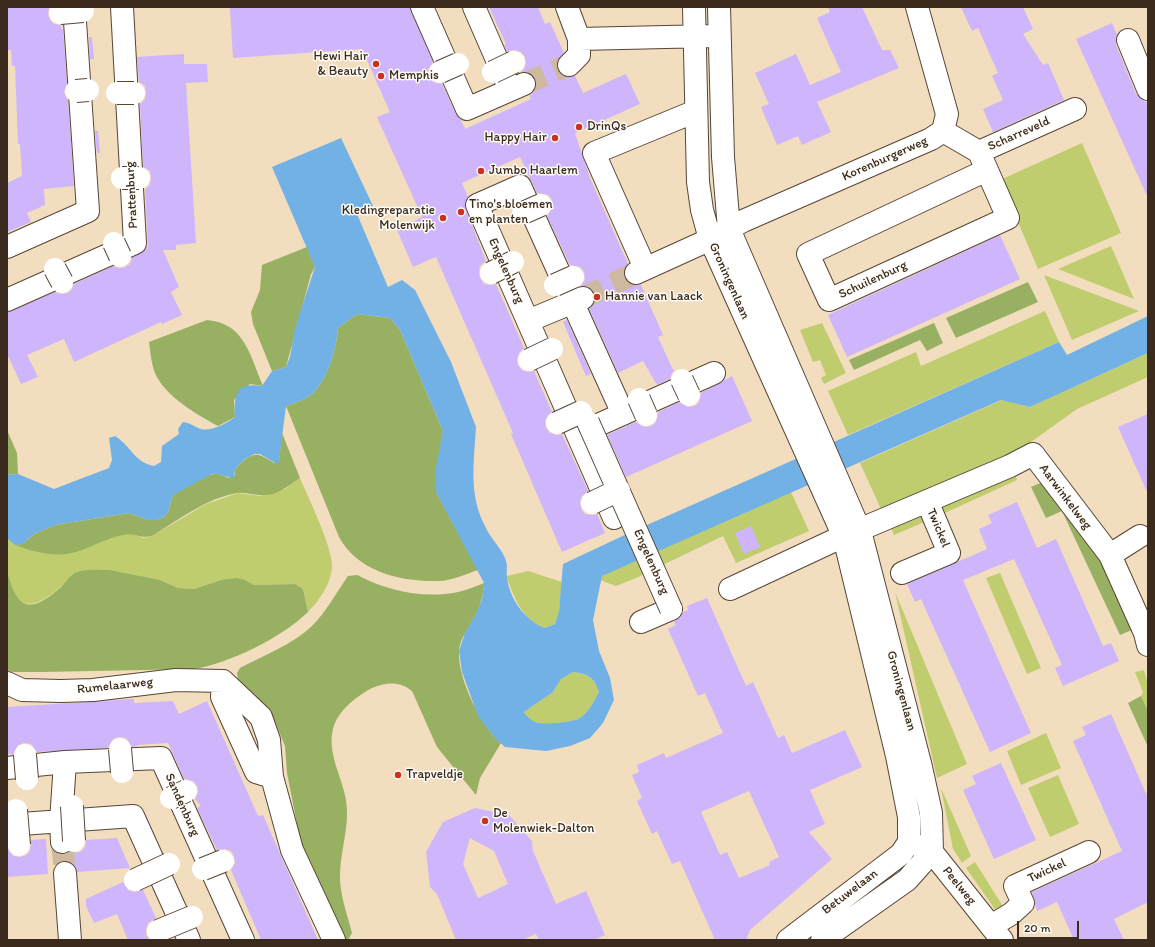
<!DOCTYPE html>
<style>
body{margin:0}
#map{position:relative;width:1155px;height:947px;overflow:hidden;background:#f3ddbf;font-family:Itim,sans-serif}
canvas{display:block}
.frame{position:absolute;inset:0;border:8px solid #3b2a1e;pointer-events:none}
.scale{position:absolute;left:1017px;top:921px;width:62px;height:18px;box-sizing:border-box;border:2px solid #3b2a1e;border-top:0;padding-left:5px;font-size:12px;line-height:14px;white-space:nowrap;color:#3b2a1e;-webkit-text-stroke:3px #fdfcf7;paint-order:stroke}
</style>
<div id="map">
<canvas width="1155" height="947"></canvas>
<div class="frame"></div>
<div class="scale">20 m</div>
</div>
<script>
const ctx = document.querySelector('canvas').getContext('2d');
ctx.lineJoin = 'round';
function fill(path, color) {
  ctx.fillStyle = color;
  ctx.fill(path, 'evenodd');
}
function trace(path, color, width, dash) {
  ctx.strokeStyle = color;
  ctx.lineWidth = width;
  ctx.lineCap = dash ? 'butt' : 'round';
  ctx.setLineDash(dash || []);
  ctx.stroke(path);
}
function drawText(font, color, halo, rows, align = 'center') {
  ctx.font = font + ' Itim,sans-serif';
  ctx.lineWidth = 3;
  ctx.setLineDash([]);
  ctx.textBaseline = 'middle';
  ctx.strokeStyle = halo;
  ctx.fillStyle = color;
  for (const [text, x, y, turn = 0] of rows) {
    ctx.save();
    ctx.translate(x, y);
    ctx.rotate((+turn || 0) * Math.PI / 180);
    ctx.textAlign = isNaN(turn) ? turn : align;
    if (halo) ctx.strokeText(text, 0, 0);
    ctx.fillText(text, 0, 0);
    ctx.restore();
  }
}
fill(new Path2D(`
 M1082 143 1121 233 1038 269 1000 180Z
 M1111 246 1134 299 1058 269Z
 M1044 275 1139 311 1072 340Z
 M1045 311 1059 342 848 435 828 391 916 352 921 366Z
 M822 323 846 373 824 384 821 378 826 375 820 360 813 362 800 330Z
 M1148 353V377L1077 409 1017 452 881 509 860 463 1002 400 1030 407Z
 M1014 473 1017 480 945 513 942 506Z
 M300 478C308 497 333 548 332 567 331 584 319 601 308 612L303 589 295 584 254 585 245 580H221L194 589 178 588 160 580 73 574C49 600 17 626 7 572 5 562 7 549 7 538L11 541 75 552 106 539 121 535 131 533 143 538 152 536 206 504 238 493 261 496 285 489Z
 M791 492 809 531 736 563 723 536 636 578 616 586 600 580 601 576Z
 M926 513 929 520 894 535 891 528Z
 M528 571 562 582 559 611 555 624 545 628C522 620 515 599 507 578V576Z
 M1000 573 1041 668 1027 674 986 578Z
 M895 592 967 764 937 778Z
 M1144 670 1148 684V711L1141 696 1143 692 1135 672Z
 M573 672C588 674 594 677 599 692 594 701 588 714 578 719 572 722 542 725 535 722 531 721 526 716 524 712L553 692 561 679Z
 M1046 733 1061 768 1021 785 1007 751Z
 M1058 775 1079 824 1050 837 1028 788Z
 M941 788 971 856 962 863 953 849Z
 M975 862 1006 911 999 915 966 868Z`), '#bfcd6f');
fill(new Path2D(`
 M307 247 315 267 311 274 286 367 272 371 253 324 251 312 260 290 262 265Z
 M1028 282 1038 302 956 338 946 318Z
 M357 314 390 318 400 330 443 431 436 492 478 570C466 574 451 581 439 581 401 582 358 572 339 537L286 406C295 403 308 399 314 392 329 376 336 349 338 328Z
 M207 320C245 323 250 356 263 386L250 384 234 400 235 417 218 426C196 414 159 393 153 367 151 359 150 350 149 342Z
 M934 323 943 343 927 351 920 340 854 370 849 360Z
 M7 430 17 453 18 474 7 475Z
 M282 433 300 478C287 487 275 497 259 495 252 495 244 492 237 493 207 498 178 520 152 536 138 539 136 532 123 535 106 538 92 547 76 552 56 558 34 552 15 545L23 544 34 534 55 525 129 513 148 520H156L164 517 168 512 173 495C183 489 208 471 219 474 222 475 226 477 228 478L235 475V469C252 453 254 450 274 463L279 461Z
 M1045 481 1100 558 1134 629 1120 635 1062 511 1046 518 1031 487Z
 M109 570 160 580 178 588 194 589 221 580 236 578 245 580 254 585 295 584 303 589 308 612C281 638 230 663 194 669L42 672H12L7 670V571C17 610 30 614 60 588 64 584 68 578 73 574 83 568 98 570 109 570Z
 M357 575C388 591 423 599 458 592 467 590 476 586 484 583 483 595 481 606 474 618 469 628 460 638 459 651 457 677 481 727 501 743L480 778 476 795 437 747 412 691C400 681 386 682 372 688 357 696 337 711 333 729 327 754 342 776 346 800 350 825 341 848 340 873 339 893 347 913 352 933L348 940H339L305 865 287 773 285 746 276 724 262 703 238 679 237 673 240 668C264 655 292 645 312 626 327 611 336 593 348 576Z
 M1141 696 1148 711V747L1128 703Z`), '#97b062');
fill(new Path2D(`
 M341 138 373 206 357 214 388 287 402 280 415 290 451 362 476 427C474 462 468 495 486 528 491 539 503 550 506 561 508 566 506 572 507 577 509 598 525 621 545 628L555 624 559 611 563 564 629 533 1059 342 1067 355 1148 316V353L1030 407 1001 400 602 576 593 620 599 651 610 678 614 700 603 723 590 738 570 746 546 751 505 747 495 738 478 716 462 672 459 651 465 633 474 618 482 600 484 583 436 492 435 472 443 431 400 330 390 318 357 314 338 328C336 349 329 376 314 392 308 399 295 403 286 406L279 461 277 464 260 454H254L245 459 235 469 234 478C226 478 220 473 212 474L173 495 168 512 164 517 156 520H148L129 513 55 525 34 534 23 544 15 545 7 538V475L18 474 54 489 109 468 112 460 109 438 115 436C132 447 134 462 154 466L161 462 162 446 179 434 178 429 183 422C191 423 195 427 201 429 211 432 227 423 235 417 234 394 236 382 262 386L272 371 286 367 290 357 295 328 315 267 272 167ZM573 672C588 674 594 677 599 692 594 701 588 714 578 719 572 722 542 725 535 722 531 720 526 716 524 712L553 692 561 679Z`), '#71b1e5');
fill(new Path2D(`
 M7 7H49L48 14 50 20 54 24 61 25V29H63L67 83 64 92 68 100 74 186 44 189 45 205 27 213 31 222 7 232V183L22 176 20 144H18L15 66H12L11 50H7Z
 M250 7H410L433 62 428 70 429 77 433 82 442 84 456 114 461 120 465 129 531 99 529 96 534 92 536 86V79L532 74 526 72H521L524 69 526 63 525 57 521 52 515 50 507 51 504 45 506 44 489 7H538L545 24 550 22 564 53 557 61V69L560 74 565 77 575 76 583 93 626 74 640 104 575 133 590 178 628 264 624 271 625 278 629 283 635 285H641L663 335 658 337 673 370H675L672 373 670 379 657 385 643 361 618 373 589 309 595 300 594 293 590 288 581 286 585 279 584 272 580 267 570 265 547 216 553 207 552 200 548 195 537 193 520 157 462 183 468 197 465 203 466 210 486 261 480 266 479 273 480 278 484 284 491 285 496 284 524 348 519 353 517 359 518 365 522 370 528 372 534 371 552 412 547 416 545 421 546 428 550 433 556 435 562 434 588 491 582 496 580 502 581 508 585 514 591 515 597 514 605 533 562 552 511 434 513 433 436 257 413 267 397 230 422 217 377 117 390 112 362 49 233 58 230 8Z
 M828 7H862L882 50H890L899 68 817 102 831 132 802 145 798 136 777 145 761 107 769 104 755 73 796 54 810 85 841 72 817 18 830 12Z
 M961 7H1023L1033 29 1023 34 1043 65 1048 63 1064 100 993 132 983 109 1003 100 992 76 998 73 978 28 972 31Z
 M1112 23 1117 35 1116 45 1136 94 1148 104V198L1076 39Z
 M89 37H92L94 59H90Z
 M184 54V64H207L208 82 186 83 196 243 176 245V250H163L179 287 171 292 182 315 162 324 161 322 74 362 64 339 27 355 38 377 21 384 7 354V312L55 292 61 294 68 293 72 289 74 284 113 266 119 268 125 267 130 264 132 258 148 248 145 189 150 185 151 178 150 171 143 167 140 104 145 99 146 93 145 86 139 82 137 57Z
 M95 131H98L100 153H97Z
 M1000 235 1020 279 847 357 828 315Z
 M567 320 591 374 586 376 563 322Z
 M732 376 752 421 626 477 607 435 636 422 644 427 651 426 656 422 658 412 679 402 688 407 695 406 699 402 701 393Z
 M1148 414V494L1118 427Z
 M1017 502 1037 548 1056 539 1103 646 1111 643 1119 661 1063 686 1055 668 1062 665 1014 559 963 580 1031 733 990 752 921 599 915 602 907 584 987 549 979 529 992 523 988 515Z
 M751 526 760 547 744 554 735 533Z
 M707 598 746 686 753 682 778 738 784 735 792 753 845 730 862 767 810 790 825 824 809 832 832 859 750 930 746 940H715L680 861 672 864 657 831 652 834 637 801 642 798 632 775 639 772 637 765 664 753 666 758 723 733 705 693 698 696 668 629 676 625 674 621 681 617 683 612 688 610 687 606ZM749 791 779 857 769 862 770 865 739 878 727 852 720 855 701 812Z
 M134 699V703L173 701 179 714 207 701 258 816 263 815 318 940H261L231 870 235 863 234 856 231 851 225 849 217 850 197 808 201 806 195 799 198 792 197 786 193 781 184 779 168 743 137 745V746L132 747 126 738 119 737 113 739 108 748 37 752 31 744 24 743 18 745 13 755 7 753V707Z
 M1111 714 1148 798V902L1114 919 1124 940H1074L1057 902 1037 911 1032 892 1122 851 1073 741 1086 735 1082 727Z
 M1001 763 1036 840 994 859 963 790 976 784 972 776Z
 M475 808 509 815 532 841 533 851 556 904 586 891 605 935 594 940H539L536 934 522 940H456L437 894 430 887 426 852 443 822ZM470 838 494 851 508 884 478 898 463 864Z
 M117 838 130 868 77 872 75 866 70 862 63 861 59 854 80 852 85 847 86 840Z
 M46 839 48 874 7 877V847L13 856 20 857 26 855 30 851 31 840Z
 M123 882 128 890 134 892 143 890 156 918 148 923 146 929V935L150 940H128L117 914 94 923 86 906V899Z`), '#ceb5fc');
trace(new Path2D(`
 M524 84 569 65
 M583 298 636 273
 M62 842 65 873`), '#ceb99f', 22, [22, 11]);
const minor = new Path2D(`
 M422 7 467 109 524 84
 M474 7 508 85
 M567 7 579 39 709 36
 M694 7 698 182 702 210 710 239 844 537 897 756 909 817V842
 M719 7 723 157 729 229 860 531 921 767 931 813 932 852
 M1128 40 1148 89
 M569 65 579 55V39
 M943 131 979 152 1075 109
 M979 152 1008 218 829 300 808 254 987 170
 M7 247 88 211 74 7
 M645 268 594 153 696 111
 M636 273 702 243 743 221 931 139 943 131 947 114 917 7
 M7 300 135 243 122 7
 M528 321 583 298
 M578 434 714 373
 M614 518 477 205 520 186 623 414
 M1110 555 1140 536
 M902 573 949 553 927 501
 M730 589 833 541 1010 466 1033 454 1110 555 1145 633 1148 645
 M641 622 671 609
 M223 681 222 697 256 772 272 777
 M7 683 22 690 61 691 93 690 176 680 223 681 261 717 269 740 272 777 292 850 334 940
 M7 768 65 762 161 758 243 940
 M7 825 133 816 189 940
 M62 842 61 821 65 762
 M919 846 932 852 1002 940
 M65 873 70 940
 M991 926 1011 914 1023 903 1015 886 1089 852
 M788 940 901 854 909 842
 M822 940 907 880 932 852`);
trace(minor, '#574536', 24);
trace(minor, '#fff', 22);
const minorBridge = new Path2D(`
 M60 13 83 11
 M440 72 458 64
 M493 72 514 62
 M76 91 88 90
 M117 93H134
 M122 178H139
 M523 213 541 205
 M114 243 120 256
 M55 269 62 282
 M491 273 513 262
 M555 285 573 277
 M529 360 552 349
 M682 380 689 395
 M639 399 646 415
 M588 422 671 609
 M557 423 581 412
 M592 503 619 490
 M120 749 122 772
 M25 755 27 779
 M171 798 186 791
 M72 806 74 841
 M16 810 19 845
 M203 869 223 861
 M135 880 169 864
 M158 931 192 917`);
trace(minorBridge, '#574536', 24, []);
trace(minorBridge, '#fff', 22);
for (const [x, y, r, color] of [
 [376,64,4,"#c8321e"],
 [381,76,4,"#c8321e"],
 [579,127,4,"#c8321e"],
 [555,138,4,"#c8321e"],
 [481,171,4,"#c8321e"],
 [461,212,4,"#c8321e"],
 [443,218,4,"#c8321e"],
 [597,297,4,"#c8321e"],
 [398,775,4,"#c8321e"],
 [485,821,4,"#c8321e"]
]) {
  const dot = new Path2D();
  dot.arc(x, y, r, 0, 2 * Math.PI);
  ctx.fillStyle = color;
  ctx.fill(dot);
  trace(dot, '#fdfcf7', 1.5);
}
drawText('13px', '#3b2a1e', '#fdfcf7', [
 ["Hewi Hair",368,57,"right"],
 ["& Beauty",368,72,"right"],
 ["Memphis",389,76],
 ["DrinQs",587,127],
 ["Happy Hair",547,138,"right"],
 ["Jumbo Haarlem",489,171],
 ["Tino's bloemen",469,205],
 ["en planten",469,220],
 ["Kledingreparatie",435,211,"right"],
 ["Molenwijk",435,226,"right"],
 ["Hannie van Laack",605,297],
 ["Trapveldje",406,775],
 ["De",493,814],
 ["Molenwiek-Dalton",493,829]
], 'left');
drawText('13px', '#3b2a1e', '#fdfcf7', [
 ["Scharreveld",1019,134,-24],
 ["Korenburgerweg",885,159,-24],
 ["Prattenburg",132,195,-93],
 ["Engelenburg",506,271,66],
 ["Schuilenburg",873,280,-25],
 ["Groningenlaan",729,281,66],
 ["Aarwinkelweg",1065,497,53],
 ["Twickel",938,528,67],
 ["Engelenburg",651,562,66],
 ["Rumelaarweg",115,686,-6],
 ["Groningenlaan",901,691,75],
 ["Sandenburg",182,805,66],
 ["Twickel",1047,871,-25],
 ["Peelweg",959,886,51],
 ["Betuwelaan",850,892,-37]
]);
</script>
